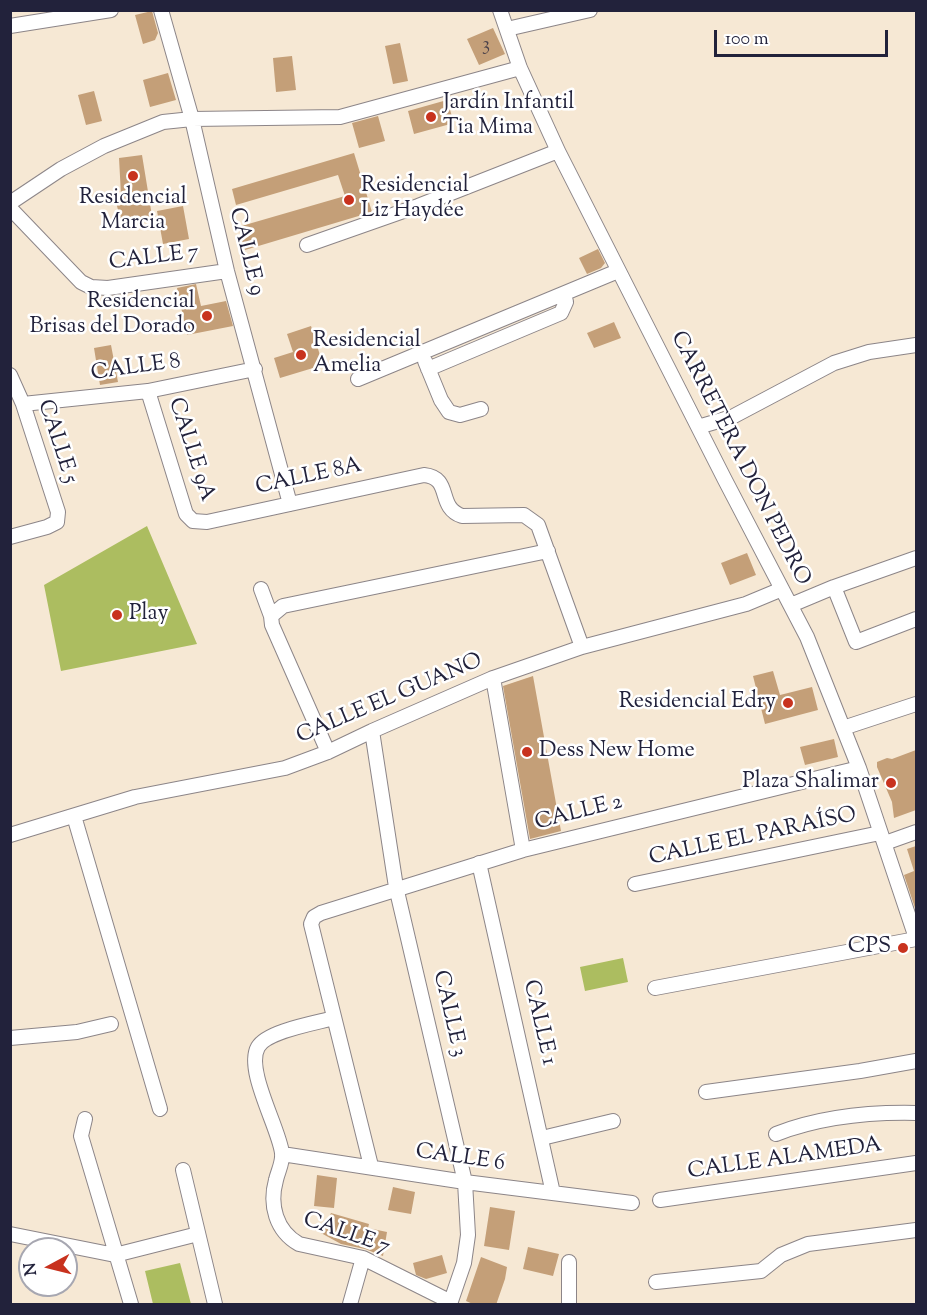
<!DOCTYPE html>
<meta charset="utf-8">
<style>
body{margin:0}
#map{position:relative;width:927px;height:1315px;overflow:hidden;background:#f6e8d4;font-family:"Sorts Mill Goudy",serif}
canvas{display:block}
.frame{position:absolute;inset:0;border:12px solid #22223b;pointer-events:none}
.north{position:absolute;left:18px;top:1237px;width:60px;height:60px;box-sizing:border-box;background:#fff;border:2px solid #a7a7b1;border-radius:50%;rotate:263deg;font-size:16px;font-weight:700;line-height:24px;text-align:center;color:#22223b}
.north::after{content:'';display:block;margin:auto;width:21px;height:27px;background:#c8321e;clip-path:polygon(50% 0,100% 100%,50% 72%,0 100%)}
.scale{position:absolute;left:714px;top:30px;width:174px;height:27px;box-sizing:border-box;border:3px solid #22223b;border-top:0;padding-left:8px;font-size:18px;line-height:21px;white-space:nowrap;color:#22223b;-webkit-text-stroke:4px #fff;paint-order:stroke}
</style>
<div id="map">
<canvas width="927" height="1315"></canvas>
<div class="frame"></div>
<div class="north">N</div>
<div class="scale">100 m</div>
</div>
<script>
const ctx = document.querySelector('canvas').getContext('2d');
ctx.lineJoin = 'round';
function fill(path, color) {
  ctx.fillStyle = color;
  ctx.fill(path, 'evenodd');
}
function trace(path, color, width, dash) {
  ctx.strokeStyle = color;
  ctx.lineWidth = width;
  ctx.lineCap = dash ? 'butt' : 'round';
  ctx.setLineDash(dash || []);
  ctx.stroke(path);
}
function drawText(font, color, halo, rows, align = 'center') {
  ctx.font = font + ' "Sorts Mill Goudy",serif';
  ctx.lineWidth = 5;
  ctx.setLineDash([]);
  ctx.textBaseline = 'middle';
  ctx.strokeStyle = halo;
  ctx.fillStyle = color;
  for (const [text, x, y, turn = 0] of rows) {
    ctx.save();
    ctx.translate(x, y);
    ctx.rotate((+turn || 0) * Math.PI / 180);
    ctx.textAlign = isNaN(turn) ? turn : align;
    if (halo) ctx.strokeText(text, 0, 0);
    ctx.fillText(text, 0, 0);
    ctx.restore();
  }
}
fill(new Path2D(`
 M147 526 197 644 61 671 44 585Z
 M623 958 628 982 585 991 580 967Z
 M180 1263 191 1304H153L145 1271Z`), '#acbd60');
fill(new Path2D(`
 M152 11 158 33 155 40 143 44 135 15Z
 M493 28 505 54 479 65 467 39Z
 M400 43 408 81 393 84 385 46Z
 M292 56 296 90 276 92 273 58Z
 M168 73 176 100 150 107 143 80Z
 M94 91 102 121 86 125 78 95Z
 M447 100 454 123 414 134 408 111Z
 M378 116 385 141 359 148 352 123Z
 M354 153 372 212 245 250 238 227 345 196 338 175 236 205 232 189Z
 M142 155 152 216 122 226 115 198 121 195 119 158Z
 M183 206 189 239 163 244 157 211Z
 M598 249 605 263 601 268 587 274 579 258Z
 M196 284 201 306 226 301 233 326 187 335 177 288Z
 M614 322 621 338 594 348 587 333Z
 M311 326 323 365 280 378 274 358 293 352 287 334Z
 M111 345 118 382 100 385 94 348Z
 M747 553 756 575 730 585 721 563Z
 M773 671 780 695 812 687 818 710 765 724 753 676Z
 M533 676 561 831 530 839 503 686Z
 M834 739 838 757 805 765 800 747Z
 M916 750V810L894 818 892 802 877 767V762L887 758 892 759Z
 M916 846V911L904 875 914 871 907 849Z
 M317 1175 337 1178 334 1208 314 1206Z
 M393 1187 415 1192 411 1214 388 1210Z
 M490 1207 515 1211 509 1250 484 1246Z
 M331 1213 369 1224 368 1228 387 1232 383 1256 365 1249 341 1244 321 1233Z
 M528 1247 559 1254 553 1276 523 1269Z
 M442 1255 447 1273 426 1279 416 1275 413 1263Z
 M481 1257 507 1267 505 1279 496 1305H475L466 1301Z`), '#c49f78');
const minor = new Path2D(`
 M161 10 192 119 227 271 290 504
 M500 10 520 68 558 151 725 480 807 637 859 768 916 938
 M10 26 111 10
 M507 29 590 10
 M10 203 61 169 104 146 163 122 192 119 340 117 520 68
 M10 208 81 282 91 287 108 288 227 271
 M307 245 418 206 558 151
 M425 361 441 400 449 412 460 415 481 409
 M428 369 561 313 566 302 564 294
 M10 375 23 404 58 512 57 522 47 527 10 537
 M358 379 618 271
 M148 391 186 514 193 521 207 522 424 475C453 478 436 507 462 516L524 515 538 525 582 647
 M23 404 148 391 255 369
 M698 427 732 417 834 363 869 352 916 345
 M834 587 856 642 916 619
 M261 589 271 616 272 625 328 752
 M791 605 834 587 916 558
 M271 616 283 606 548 551
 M493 678 523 850
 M843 728 916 704
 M372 731 396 887 465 1182 468 1235 464 1263 450 1304
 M74 816 160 1109
 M10 835 135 797 285 768 328 752 372 731 493 678 582 647 746 604 782 589
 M885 843 916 832
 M479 863 553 1193
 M635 884 880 833
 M655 988 916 939
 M334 1018C316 1023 267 1031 258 1047 245 1070 279 1128 282 1153 283 1163 278 1171 276 1180 269 1205 276 1231 299 1244L363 1258 451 1302
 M10 1038 77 1032 111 1024
 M706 1092 860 1071 916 1061
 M85 1119 81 1136 131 1304
 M776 1134C820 1117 870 1112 916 1113
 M542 1138 613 1121
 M282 1154 465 1182 632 1203
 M371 1166 311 924 314 917 321 913 523 850 859 768
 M183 1170 215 1304
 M660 1200 916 1163
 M10 1234 115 1255 198 1234
 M569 1262V1304
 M656 1282 761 1271 781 1255 808 1244 916 1230
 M350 1304 363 1258`);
trace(minor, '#8c8588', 16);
trace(minor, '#fff', 14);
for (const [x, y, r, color] of [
 [431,117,6,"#c8321e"],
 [133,176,6,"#c8321e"],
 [349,200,6,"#c8321e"],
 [207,316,6,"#c8321e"],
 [301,355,6,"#c8321e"],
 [117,615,6,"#c8321e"],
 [788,703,6,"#c8321e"],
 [527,752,6,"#c8321e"],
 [891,783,6,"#c8321e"],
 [903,948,6,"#c8321e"]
]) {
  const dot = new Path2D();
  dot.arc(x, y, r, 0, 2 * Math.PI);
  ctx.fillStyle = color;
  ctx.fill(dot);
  trace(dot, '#fff', 2);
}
drawText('20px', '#4a414a', null, [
 ["3",486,47]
]);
drawText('22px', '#22223b', '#fff', [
 ["Jardín Infantil",443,104],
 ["Tia Mima",443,129],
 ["Residencial",361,187],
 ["Liz Haydée",361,212],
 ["Residencial",133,199,"center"],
 ["Marcia",133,224,"center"],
 ["Residencial",195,303,"right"],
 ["Brisas del Dorado",195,328,"right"],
 ["Residencial",313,342],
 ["Amelia",313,367],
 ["Play",129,615],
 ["Residencial Edry",776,703,"right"],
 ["Dess New Home",539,752],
 ["Plaza Shalimar",879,783,"right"],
 ["CPS",891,948,"right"]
], 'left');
drawText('22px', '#22223b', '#fff', [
 ["CALLE 9",245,252,76],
 ["CALLE 7",154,259,-7],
 ["CALLE 8",136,369,-8],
 ["CALLE 5",56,442,72],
 ["CALLE 9A",190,450,72],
 ["CARRETERA DON PEDRO",739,459,63],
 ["CALLE 8A",309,478,-12],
 ["CALLE EL GUANO",390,700,-23],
 ["CALLE 2",579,814,-14],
 ["CALLE EL PARAÍSO",753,838,-12],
 ["CALLE 3",448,1014,77],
 ["CALLE 1",538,1023,77],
 ["CALLE 6",460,1159,8],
 ["CALLE ALAMEDA",785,1160,-8],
 ["CALLE 7",346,1235,19]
]);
</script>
